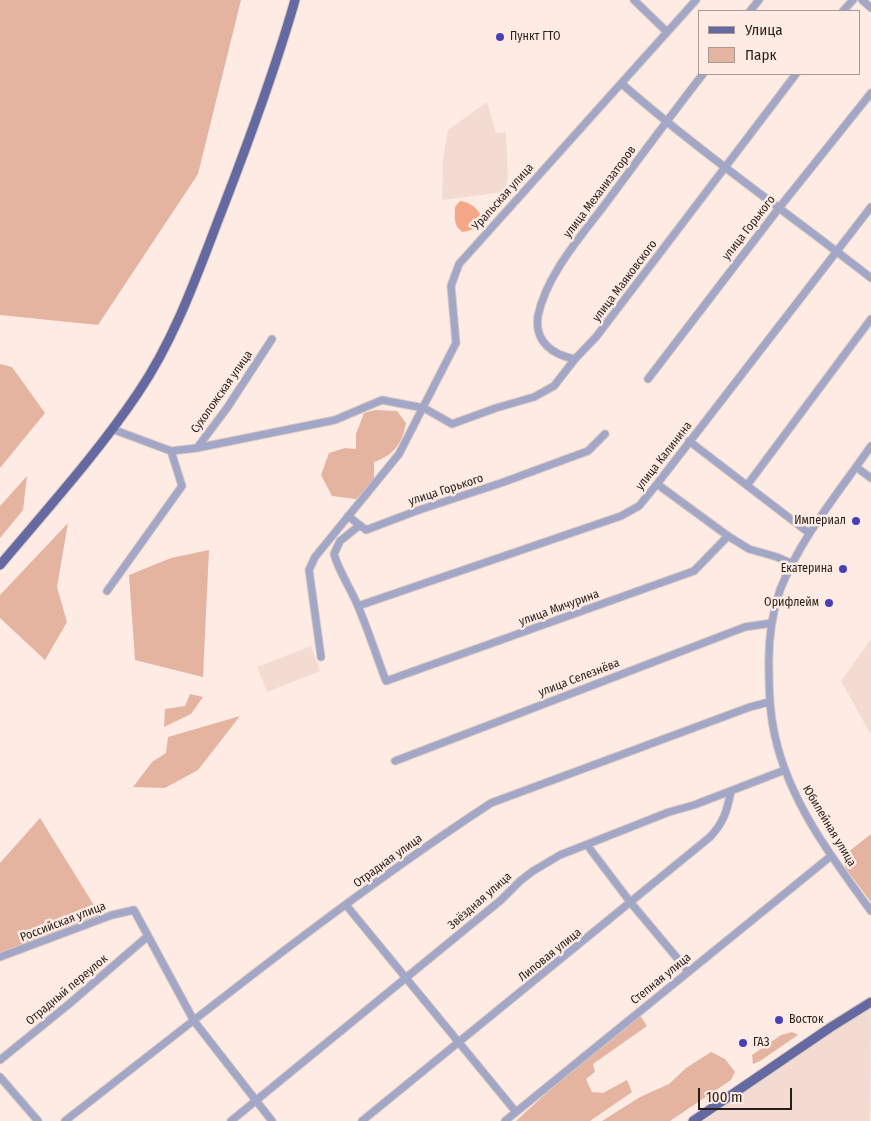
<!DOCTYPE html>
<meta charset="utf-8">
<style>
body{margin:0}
#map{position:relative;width:871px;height:1121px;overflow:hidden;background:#feebe4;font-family:"Fira Sans Condensed",sans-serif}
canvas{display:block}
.legend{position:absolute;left:698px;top:10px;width:162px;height:65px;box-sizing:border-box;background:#feebe4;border:1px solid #a89994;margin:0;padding:6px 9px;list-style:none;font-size:15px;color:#271f1c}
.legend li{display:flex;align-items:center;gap:10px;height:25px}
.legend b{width:25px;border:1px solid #a89994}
.scale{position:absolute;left:698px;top:1088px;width:94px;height:22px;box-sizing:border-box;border:2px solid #271f1c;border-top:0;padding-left:6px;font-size:15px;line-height:18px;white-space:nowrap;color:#271f1c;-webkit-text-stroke:4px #feebe4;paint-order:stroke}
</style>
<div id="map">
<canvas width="871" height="1121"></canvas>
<ul class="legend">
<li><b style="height:6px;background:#6469a1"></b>Улица</li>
<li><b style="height:14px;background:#e4b4a1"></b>Парк</li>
</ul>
<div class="scale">100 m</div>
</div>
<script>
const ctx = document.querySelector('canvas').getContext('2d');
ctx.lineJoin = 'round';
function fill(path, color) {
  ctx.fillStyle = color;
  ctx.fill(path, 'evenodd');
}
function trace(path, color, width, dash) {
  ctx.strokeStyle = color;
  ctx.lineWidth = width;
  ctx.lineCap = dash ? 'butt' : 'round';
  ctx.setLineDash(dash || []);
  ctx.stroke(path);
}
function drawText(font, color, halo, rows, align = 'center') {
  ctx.font = font + ' "Fira Sans Condensed",sans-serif';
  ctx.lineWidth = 5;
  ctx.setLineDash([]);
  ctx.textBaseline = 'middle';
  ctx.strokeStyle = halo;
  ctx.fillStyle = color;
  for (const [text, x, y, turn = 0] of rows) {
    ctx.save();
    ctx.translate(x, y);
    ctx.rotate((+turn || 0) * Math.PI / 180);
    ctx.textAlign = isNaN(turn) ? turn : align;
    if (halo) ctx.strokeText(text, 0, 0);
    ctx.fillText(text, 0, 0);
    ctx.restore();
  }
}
fill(new Path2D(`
 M487 102 496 133 506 132 508 178 504 192 442 200 443 159 448 130Z
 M871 639V735L841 681Z
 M311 646 320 671 267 692 257 667Z
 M871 1005 870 1121H703L807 1049Z`), '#f3dbd1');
fill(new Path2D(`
 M0 0H241L198 174 98 325 0 315Z
 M0 364 12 367 45 413 0 468Z
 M375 410 397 411 406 423C402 444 394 455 374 462V480L356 499 332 496 321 475 329 453 345 448 356 449V434L364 413Z
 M27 476 23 510 0 538V506Z
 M68 523 57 587 67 622 45 660 0 618V595Z
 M209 550 203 677 135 660 129 575 171 558Z
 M190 694 203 697 191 714 164 727 165 709 185 706Z
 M240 716 198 770 165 788 133 787 152 762 166 753 168 737Z
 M40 818 100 915 0 957V863Z
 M871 834V902L846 869 843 861 847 853Z
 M640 1015 647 1026 593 1064 595 1072 586 1079 592 1092 603 1093 627 1080 632 1092 590 1121H516L556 1084Z
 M792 1032 798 1035 760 1061 753 1064 752 1055 781 1035Z
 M711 1052 725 1059 735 1072 731 1080 670 1121H602L640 1097 669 1084 686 1068Z`), '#e4b4a1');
fill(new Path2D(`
 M460 201C470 202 479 209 482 218 477 228 472 231 462 232 453 225 455 217 455 207Z`), '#f6a788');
const minor = new Path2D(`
 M634 0 667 32
 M862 0 871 8
 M750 11 759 0
 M843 11 853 0
 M622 84C701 153 788 213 871 278
 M575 359C553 355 534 342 538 316 546 274 584 233 609 199 640 157 671 115 703 74
 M648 379 779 208 871 93
 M112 429 171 451
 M689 441 809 533
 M871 446C839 492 801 537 780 590 771 616 768 645 769 672 769 694 770 715 775 736 789 801 832 858 871 911
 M197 448 335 420 382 400 424 408 452 424 496 408 534 397 554 386 575 359 596 337 796 74
 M856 467 871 478
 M657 484 728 536 749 549 777 557 793 564
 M748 484 871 319
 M348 516 366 530 416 511 501 483 588 451 605 434
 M360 525 340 541 334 554C339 572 350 587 357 604 368 629 376 655 386 681L694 571 728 536
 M107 591 182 486 171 451 197 448 227 408 272 339
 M358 606 621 516 639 506 657 484 871 207
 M321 657 309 570 315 557 399 454 456 343 451 286 459 264 696 0
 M395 761 745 627 772 623
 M587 845 631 903 688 971
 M346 905 516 1112
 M0 957 112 915 134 910 194 1021 272 1121
 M0 1060 69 1004 148 936
 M0 1077 38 1121
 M65 1121C205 1012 343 900 491 803L750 707 769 702
 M231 1121 501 900 520 881 533 871 560 855 669 812 694 805 785 770
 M362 1121 710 837C724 822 727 811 731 791
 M505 1121 831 856`);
const major = new Path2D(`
 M0 565C47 509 97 454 138 393 174 340 196 278 219 218 247 146 274 74 295 0
 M693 1121 831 1027 871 1002`);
trace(minor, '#d7c6c0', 9);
trace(major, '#d7c6c0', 11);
trace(minor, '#a3a7c7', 7);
trace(major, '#6469a1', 9);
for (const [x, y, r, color] of [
 [500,37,5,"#4740b6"],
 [856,521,5,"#4740b6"],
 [843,569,5,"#4740b6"],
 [829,603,5,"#4740b6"],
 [779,1020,5,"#4740b6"],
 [743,1043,5,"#4740b6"]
]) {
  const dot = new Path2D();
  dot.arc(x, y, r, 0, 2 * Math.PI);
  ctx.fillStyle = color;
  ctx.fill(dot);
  trace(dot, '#feebe4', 2);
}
drawText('12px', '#271f1c', '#feebe4', [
 ["Пункт ГТО",510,37],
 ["Империал",846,521,"right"],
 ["Екатерина",833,569,"right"],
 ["Орифлейм",819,603,"right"],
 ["Восток",789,1020],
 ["ГАЗ",753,1043]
], 'left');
drawText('12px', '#271f1c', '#feebe4', [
 ["улица Механизаторов",600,192,-53],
 ["Уральская улица",503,197,-48],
 ["улица Горького",749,228,-52],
 ["улица Маяковского",625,281,-53],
 ["Сухоложская улица",222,392,-55],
 ["улица Калинина",664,456,-52],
 ["улица Горького",446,490,-18],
 ["улица Мичурина",559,608,-20],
 ["улица Селезнёва",579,678,-21],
 ["Юбилейная улица",829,826,59],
 ["Отрадная улица",388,861,-36],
 ["Звёздная улица",480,901,-41],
 ["Российская улица",63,922,-21],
 ["Липовая улица",550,955,-39],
 ["Степная улица",661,979,-39],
 ["Отрадный переулок",67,990,-40]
]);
</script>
